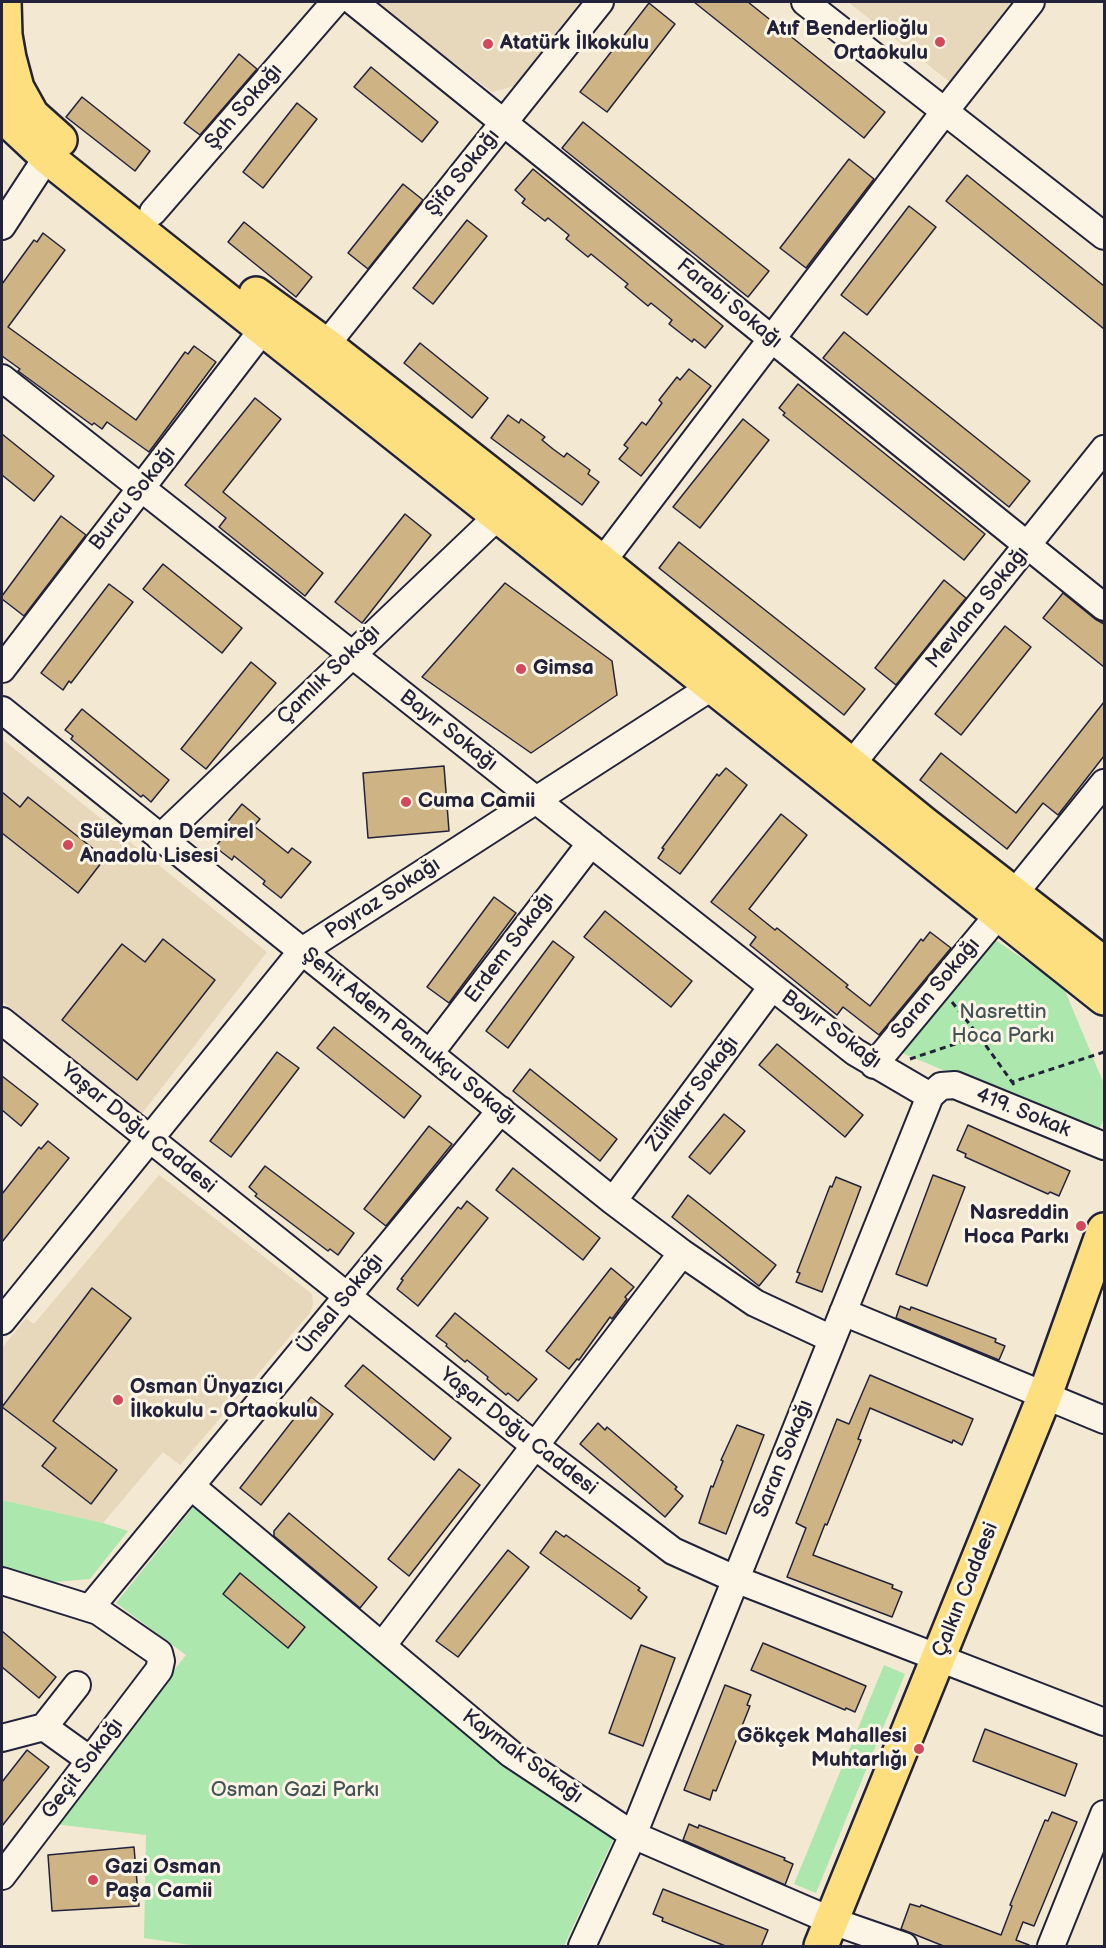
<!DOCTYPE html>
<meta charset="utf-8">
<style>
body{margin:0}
#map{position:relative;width:1106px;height:1948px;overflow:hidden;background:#f3e8d2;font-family:"Balsamiq Sans",sans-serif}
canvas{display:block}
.frame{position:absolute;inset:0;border:3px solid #22223b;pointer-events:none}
</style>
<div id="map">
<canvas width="1106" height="1948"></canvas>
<div class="frame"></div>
</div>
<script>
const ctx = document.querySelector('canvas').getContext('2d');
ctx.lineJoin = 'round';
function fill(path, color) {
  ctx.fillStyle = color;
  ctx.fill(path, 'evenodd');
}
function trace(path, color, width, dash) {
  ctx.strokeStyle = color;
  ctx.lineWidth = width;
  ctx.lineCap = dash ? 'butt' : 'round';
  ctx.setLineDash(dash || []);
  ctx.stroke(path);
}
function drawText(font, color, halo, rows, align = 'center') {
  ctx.font = font + ' "Balsamiq Sans",sans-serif';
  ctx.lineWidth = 6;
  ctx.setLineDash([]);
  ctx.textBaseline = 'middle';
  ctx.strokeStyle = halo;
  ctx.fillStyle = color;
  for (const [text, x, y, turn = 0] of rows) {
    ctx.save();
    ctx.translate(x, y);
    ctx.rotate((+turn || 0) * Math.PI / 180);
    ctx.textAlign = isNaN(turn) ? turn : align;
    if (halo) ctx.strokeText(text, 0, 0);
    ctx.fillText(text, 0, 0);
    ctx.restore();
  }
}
fill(new Path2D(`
 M373 2H580L515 86 492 92Z
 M848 2H1011L950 82Z
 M2 739 267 952 140 1116 2 1001Z
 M159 1175 312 1294 313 1304 310 1313 180 1465 163 1452 103 1523 2 1500V1348L26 1318 34 1324Z`), '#e8d8bb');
fill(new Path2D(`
 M988 935 1063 986 1104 1084V1118L1097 1135 893 1049Z
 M2 1500 103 1523 128 1531 90 1579 42 1583 2 1572Z
 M195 1505 501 1764 614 1838 564 1946H197L144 1938 146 1835 54 1824 186 1655 116 1603Z
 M884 1665 905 1674 816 1893 794 1884Z`), '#ace7ad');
const building = new Path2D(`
 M694 2H748L885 112 864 138Z
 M649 3 675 24 607 112 580 92Z
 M239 54 257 69 200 135 184 123Z
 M371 67 438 122 422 142 354 87Z
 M82 97 150 151 135 171 66 117Z
 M297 103 317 119 263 188 243 172Z
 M583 122 769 271 748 297 562 148Z
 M849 159 874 179 806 268 780 248Z
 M533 169 723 326 705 348 694 339 692 342 669 324 672 320 651 303 648 306 625 287 628 284 591 254 588 257 566 239 569 235 548 218 545 221 522 203 525 199 515 190Z
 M967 175 1104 286V329L946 201Z
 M403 184 423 200 368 269 348 253Z
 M909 206 936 227 867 315 841 295Z
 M467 220 487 236 433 304 413 288Z
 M244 222 312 277 296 297 228 242Z
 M43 233 65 250 8 327 136 420 185 352 188 354 194 346 216 362 149 452 107 422 102 429 94 423 92 425 18 371 20 369 2 356V284L34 240 37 242Z
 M844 332 1030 481 1009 507 823 358Z
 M420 343 488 398 472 418 404 363Z
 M689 369 711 386 641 476 619 459 628 448 624 445 642 422 646 425 662 403 659 400 677 377 680 380Z
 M798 384 985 534 964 560 783 415 785 413 779 408Z
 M255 398 281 419 223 492 323 573 305 596 219 527 226 518 185 485Z
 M508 415 519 423 521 419 545 437 542 440 553 449 564 457 567 453 590 470 588 474 599 482 582 505 491 438Z
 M743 419 769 440 700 528 673 507Z
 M2 434 54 476 34 501 2 475Z
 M405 514 431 535 362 623 335 602Z
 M61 516 86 535 24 616 2 599V596Z
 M679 542 865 689 844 715 659 568Z
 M163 564 242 628 222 653 143 589Z
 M944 580 966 598 896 685 875 668Z
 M505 583 612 661 617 695 531 753 422 677Z
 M109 584 133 602 71 683 69 681 63 690 41 673Z
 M1063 593 1095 619 1104 624V667L1043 618Z
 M1005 626 1031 647 961 735 935 714Z
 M251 662 276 683 206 769 181 749Z
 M1104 702V756L1058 815 1043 803 1007 849 920 780 941 753 1016 813Z
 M82 709 169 780 151 802 143 795 141 797 71 739 73 736 65 730Z
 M444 766 449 831 368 838 363 773Z
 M726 768 747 785 680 874 658 858 664 849 662 848 717 774 719 776Z
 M2 792 20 807 28 797 105 858 78 893 2 833Z
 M242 804 260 819 254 826 288 853 292 848 311 862 281 898 263 884 265 881 234 856 232 860 215 847 229 830 224 826Z
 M781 814 807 835 749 909 775 930 777 928 848 985 846 987 870 1006 921 939 923 941 930 932 951 948 879 1035 843 1007 837 1015 750 945 756 937 711 902Z
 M494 897 516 913 449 1003 427 987Z
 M605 911 692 981 671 1007 584 937Z
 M163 939 215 980 137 1080 62 1020 122 944 145 962Z
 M553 941 574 957 508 1048 486 1031Z
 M334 1027 421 1096 404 1118 317 1048Z
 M777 1044 863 1115 845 1137 759 1065Z
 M277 1052 299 1068 231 1157 210 1141Z
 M530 1069 617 1139 600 1161 513 1091Z
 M2 1076 38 1104 21 1126 2 1110Z
 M724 1114 745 1131 710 1174 689 1157Z
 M968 1125 1070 1171 1059 1196 1050 1192 1048 1194 965 1157 966 1154 957 1150Z
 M429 1126 452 1144 386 1226 364 1209Z
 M48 1141 69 1158 2 1242V1194L39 1147 41 1149Z
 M265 1166 354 1233 338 1255 330 1249 328 1251 255 1196 257 1194 249 1187Z
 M513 1168 600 1238 583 1260 496 1190Z
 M933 1175 965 1187 927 1286 896 1274Z
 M836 1177 861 1187 822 1292 796 1282 800 1273 797 1272 830 1186 832 1187Z
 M688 1195 776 1265 759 1286 672 1217Z
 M467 1201 488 1218 418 1306 397 1289 403 1280 401 1279 458 1207 461 1209Z
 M611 1268 634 1287 625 1297 627 1299 612 1319 610 1317 579 1360 577 1359 569 1369 546 1351Z
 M92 1288 131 1318 53 1421 117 1470 91 1504 42 1466 56 1448 2 1407Z
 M900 1306 910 1310 911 1307 996 1339 995 1342 1005 1346 999 1360 896 1318Z
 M455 1313 537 1379 518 1401 508 1393 506 1395 487 1379 488 1377 467 1360 465 1362 446 1346 447 1344 436 1336Z
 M363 1365 451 1438 434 1460 345 1386Z
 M870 1375 973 1419 962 1445 953 1440 952 1443 870 1408 858 1439 861 1440 827 1525 825 1524 813 1555 893 1585 892 1588 902 1592 892 1617 787 1577 806 1528 796 1523 837 1419 849 1424Z
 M311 1397 333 1414 261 1505 240 1488Z
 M598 1423 605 1430 607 1427 677 1487 675 1489 683 1496 665 1517 580 1444Z
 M737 1425 764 1435 726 1534 699 1523 711 1486 713 1487 723 1461 721 1460Z
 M459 1469 480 1485 409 1576 388 1559Z
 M289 1513 377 1587 360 1608 274 1536V1531Z
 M556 1531 564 1537 566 1535 640 1588 638 1590 647 1597 631 1619 540 1553Z
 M508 1550 529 1567 458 1657 436 1641Z
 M240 1573 305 1627 288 1648 223 1594Z
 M2 1631 56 1677 39 1698 2 1667Z
 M763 1643 866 1686 855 1712 846 1708 845 1710 751 1670Z
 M641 1645 675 1658 643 1746 609 1733Z
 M725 1685 751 1695 747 1705 750 1706 716 1791 713 1790 710 1800 684 1790Z
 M985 1729 1077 1764 1065 1796 973 1761Z
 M27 1750 49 1767 2 1826V1782Z
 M1052 1812 1077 1822 1034 1926 1023 1922 1016 1940 1029 1945 1028 1947H946L901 1929 910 1904 920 1907 921 1905 1001 1935 1012 1906 1010 1905 1045 1820 1048 1821Z
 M689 1824 698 1828 699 1825 785 1858 784 1860 793 1864 785 1885 683 1840Z
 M134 1847 139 1906 52 1911 48 1855Z
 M663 1889 768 1930 761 1947H728L662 1921 663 1918 653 1914Z`);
fill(building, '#ceb384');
trace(building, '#22223b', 1.5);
const minor = new Path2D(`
 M354 2 1104 607
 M805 2 1104 236
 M153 212 335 2
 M2 226 47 157
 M326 345 600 2
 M2 378 855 1052 930 1096
 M602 562 945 111 1031 2
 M2 669 264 328
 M2 710 613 1201 682 1253 755 1303 832 1339
 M851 765 1104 449
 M160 838 499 515
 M1013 895 1104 783
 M2 1021 534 1445 673 1551 735 1579 1104 1722
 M430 1053 591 843
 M874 1065 999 914
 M613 1201 772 987
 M843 1312 1104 1420
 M2 1321 302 951 713 686
 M191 1486 511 1754 633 1835 832 1921 904 1946
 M2 1581 98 1611 159 1653 161 1661 159 1670 2 1876
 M90 1608 501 1110
 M382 1646 682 1253
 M44 1727 77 1685
 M2 1738 44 1727 90 1760
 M582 1946 633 1835 930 1096 941 1086 955 1085 1104 1146
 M1051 1946 1104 1814`);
const major = new Path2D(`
 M4 2 5 35 9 58
 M2 57 9 58 17 88 10 96 2 100
 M17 88 32 115 60 140
 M2 115 47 157 1104 998
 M256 294 326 345 602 562 923 823 1104 964
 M821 1946 1045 1395 1104 1230`);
trace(minor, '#22223b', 30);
trace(major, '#22223b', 38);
trace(new Path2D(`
 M952 1002 979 1036
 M910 1059 979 1036 1012 1082
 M1014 1085 1012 1082 1104 1052`), '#22223b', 3, [6, 4.5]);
trace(minor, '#fcf5e5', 26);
trace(major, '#fedf80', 33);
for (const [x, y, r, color] of [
 [940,42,6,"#d1495b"],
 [488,44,6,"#d1495b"],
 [521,669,6,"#d1495b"],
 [406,802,6,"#d1495b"],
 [68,845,6,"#d1495b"],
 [1081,1226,6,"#d1495b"],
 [118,1400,6,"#d1495b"],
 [919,1749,6,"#d1495b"],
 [93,1880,6,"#d1495b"]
]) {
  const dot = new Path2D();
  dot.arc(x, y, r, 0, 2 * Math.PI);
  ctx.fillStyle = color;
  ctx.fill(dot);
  trace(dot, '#fcf5e5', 2);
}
drawText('bold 21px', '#22223b', '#fcf5e5', [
 ["Atıf Benderlioğlu",928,30,"right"],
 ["Ortaokulu",928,54,"right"],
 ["Atatürk İlkokulu",500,44],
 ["Gimsa",533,669],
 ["Cuma Camii",418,802],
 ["Süleyman Demirel",80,833],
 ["Anadolu Lisesi",80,857],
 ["Nasreddin",1069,1214,"right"],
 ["Hoca Parkı",1069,1238,"right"],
 ["Osman Ünyazıcı",130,1388],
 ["İlkokulu - Ortaokulu",130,1412],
 ["Gökçek Mahallesi",907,1737,"right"],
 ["Muhtarlığı",907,1761,"right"],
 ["Gazi Osman",105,1868],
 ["Paşa Camii",105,1892]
], 'left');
drawText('21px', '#22223b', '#fcf5e5', [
 ["Şah Sokağı",244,107,-49],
 ["Şifa Sokağı",463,173,-51],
 ["Farabi Sokağı",729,304,39],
 ["Burcu Sokağı",133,499,-52],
 ["Mevlana Sokağı",978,608,-51],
 ["Çamlık Sokağı",329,675,-44],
 ["Bayır Sokağı",448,731,38],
 ["Poyraz Sokağı",383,899,-33],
 ["Erdem Sokağı",510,948,-53],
 ["Saran Sokağı",936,989,-50],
 ["Bayır Sokağı",831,1030,36],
 ["Şehit Adem Pamukçu Sokağı",409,1037,39],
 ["Zülfikar Sokağı",693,1094,-53],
 ["419. Sokak",1023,1113,22],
 ["Yaşar Doğu Caddesi",138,1129,39],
 ["Ünsal Sokağı",341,1304,-51],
 ["Yaşar Doğu Caddesi",518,1432,38],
 ["Saran Sokağı",784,1459,-68],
 ["Çalkın Caddesi",966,1590,-68],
 ["Kaymak Sokağı",522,1757,36],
 ["Geçit Sokağı",83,1769,-53]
]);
drawText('21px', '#445358', '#fcf5e5', [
 ["Nasrettin",1003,1013],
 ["Hoca Parkı",1003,1037],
 ["Osman Gazi Parkı",295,1791]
]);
</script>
